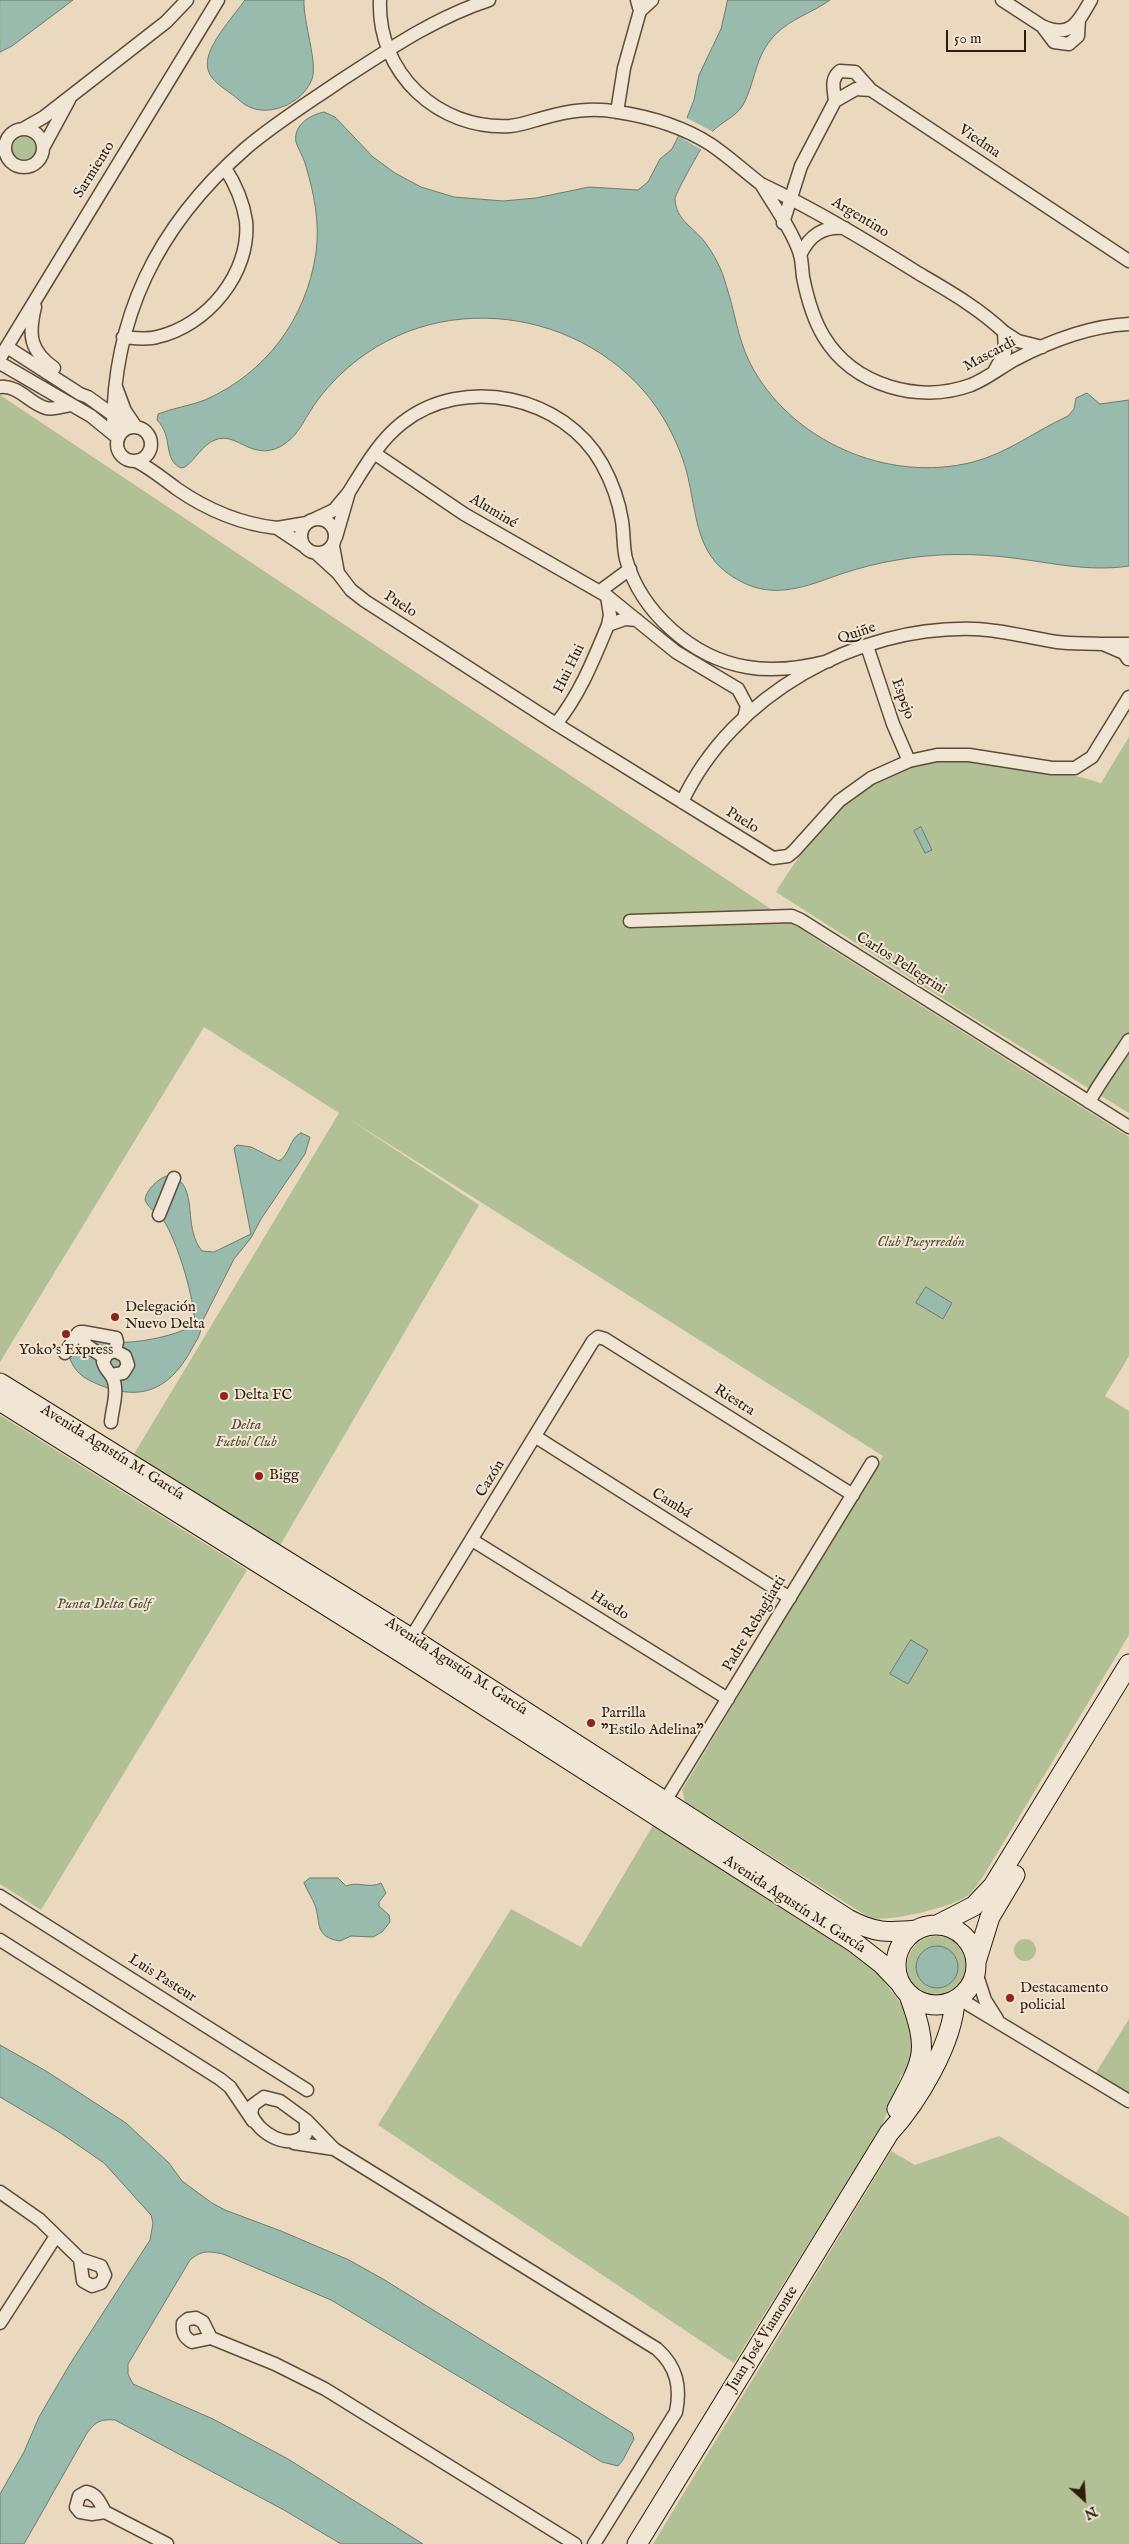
<!DOCTYPE html>
<meta charset="utf-8">
<style>
body{margin:0}
#map{position:relative;width:1129px;height:2544px;overflow:hidden;background:#ead8bf;font-family:"IM FELL English",serif}
canvas{display:block}
.north{position:absolute;left:1059px;top:2474px;width:50px;height:50px;-webkit-text-stroke:4px #f1e6d5;paint-order:stroke;rotate:154deg;font-size:14px;font-weight:700;line-height:20px;text-align:center;color:#2d1e0c}
.north::after{content:'';display:block;margin:auto;width:18px;height:22px;background:#2d1e0c;clip-path:polygon(50% 0,100% 100%,50% 72%,0 100%)}
.scale{position:absolute;left:946px;top:30px;width:80px;height:22px;box-sizing:border-box;border:2px solid #2d1e0c;border-top:0;padding-left:6px;font-size:15px;line-height:18px;white-space:nowrap;color:#2d1e0c;-webkit-text-stroke:4px #f1e6d5;paint-order:stroke}
</style>
<div id="map">
<canvas width="1129" height="2544"></canvas>
<div class="north">N</div>
<div class="scale">50 m</div>
</div>
<script>
const ctx = document.querySelector('canvas').getContext('2d');
ctx.lineJoin = 'round';
function fill(path, color) {
  ctx.fillStyle = color;
  ctx.fill(path, 'evenodd');
}
function trace(path, color, width, dash) {
  ctx.strokeStyle = color;
  ctx.lineWidth = width;
  ctx.lineCap = dash ? 'butt' : 'round';
  ctx.setLineDash(dash || []);
  ctx.stroke(path);
}
function drawText(font, color, halo, rows, align = 'center') {
  ctx.font = font + ' "IM FELL English",serif';
  ctx.lineWidth = 4;
  ctx.setLineDash([]);
  ctx.textBaseline = 'middle';
  ctx.strokeStyle = halo;
  ctx.fillStyle = color;
  for (const [text, x, y, turn = 0] of rows) {
    ctx.save();
    ctx.translate(x, y);
    ctx.rotate((+turn || 0) * Math.PI / 180);
    ctx.textAlign = isNaN(turn) ? turn : align;
    if (halo) ctx.strokeText(text, 0, 0);
    ctx.fillText(text, 0, 0);
    ctx.restore();
  }
}
fill(new Path2D(`
 M11 148a14 14 0 1 1 28 0a14 14 0 1 1-28 0Z
 M0 395 825 945 1129 1137V1356L1105 1396 1129 1411V1635L984 1875C979 1882 974 1891 967 1896 951 1908 888 1922 870 1918L685 1802 682 1790 883 1456 346 1117 479 1205 275 1554 128 1464 339 1113 204 1027 0 1362Z
 M1129 737V1113L962 1011 776 892C819 822 875 753 967 759 981 760 994 763 1008 765 1040 769 1070 773 1101 783Z
 M0 1415 247 1570 41 1910 0 1884Z
 M655 1822 860 1951 906 2010 916 2030 912 2064 901 2076 883 2123 734 2363 378 2125 511 1909 581 1947Z
 M907 1966a30 30 0 1 1 60 0a30 30 0 1 1-60 0Z
 M1014 1950a11 11 0 1 1 22 0a11 11 0 1 1-22 0Z
 M1129 2019V2096L1094 2076Z
 M999 2136 1129 2217V2544H653L891 2151 915 2165Z`), '#b2c095');
const water = new Path2D(`
 M0 0H73L12 46 0 52Z
 M245 0H304C303 22 318 63 312 79 304 101 274 116 252 108 243 105 238 98 230 93 218 84 204 76 208 58 211 41 235 14 245 0Z
 M728 0H830C812 13 790 19 775 35 754 57 756 81 743 105 736 117 721 122 712 132 706 139 675 193 675 199 676 220 693 227 704 241 714 254 722 269 726 285 735 311 737 337 750 363 790 441 888 484 973 462 1008 453 1035 431 1068 416L1074 409 1076 398 1087 393 1100 404 1129 400V566C1089 572 1053 563 1013 558 975 553 935 553 897 560 878 563 859 568 841 574 807 586 775 600 740 581 698 559 698 524 689 482 686 467 681 453 674 438 622 324 471 282 367 353 348 366 331 382 317 401 307 414 300 433 286 443 254 466 237 430 215 440 202 445 196 459 185 467L181 468C162 459 174 437 157 420L158 414C173 408 189 406 205 400 266 373 306 319 316 253 320 221 314 193 305 163 303 156 298 149 296 142 293 125 310 115 324 112L335 117 373 157 395 173 421 187 454 197 503 201 536 198 589 187 638 190 648 182 660 159 672 149 685 123 694 100 699 75 721 29Z
 M921 827 932 850 925 853 914 831Z
 M301 1133 310 1137 305 1154 261 1219 251 1238 234 1259 202 1322C201 1326 201 1330 200 1333 198 1340 192 1347 189 1354 168 1389 142 1401 102 1386 85 1379 75 1374 69 1356L79 1337C92 1339 105 1341 118 1342 134 1344 184 1335 195 1323 193 1295 180 1251 167 1226 161 1215 150 1211 145 1200 146 1190 157 1180 166 1176L182 1183C195 1200 185 1230 202 1251L214 1252 251 1234 234 1148 237 1145 251 1147 279 1161C290 1155 289 1138 301 1133Z
 M926 1287 952 1303 943 1319 916 1303Z
 M911 1640 928 1650 908 1684 890 1674Z
 M310 1878H338L346 1886C358 1881 369 1889 381 1883L386 1893 379 1902V1906L389 1915 390 1922 382 1932 373 1937 351 1936 340 1941C314 1937 321 1923 315 1905 312 1898 307 1890 304 1883Z
 M916 1967a21 21 0 1 1 42 0a21 21 0 1 1-42 0Z
 M0 2045 46 2071 126 2123 169 2163 182 2181 212 2203 225 2210 281 2231 349 2260 383 2279 632 2433 634 2439 623 2460 618 2466 602 2462 331 2300 223 2254C208 2251 202 2250 190 2260L128 2364V2374L133 2384 213 2419 288 2459 423 2544H341L284 2510 115 2420C101 2419 96 2421 87 2433L24 2544H0V2494L24 2452 39 2417 70 2364 150 2240 153 2223 151 2215 104 2163 59 2132 0 2097Z`);
fill(water, '#98bbad');
trace(water, '#6d7c6d', 1);
fill(new Path2D(`
 M685 117 715 133 704 151 676 135Z`), '#ead8bf');
const street = new Path2D(`
 M380 0C377 73 438 130 510 126 521 125 532 121 543 118 568 111 592 107 618 112 651 117 683 127 710 144 728 156 744 171 761 184
 M1002 0 1042 26 1054 42 1069 44 1078 36 1079 19
 M640 11 652 0
 M1042 26C1070 39 1078 23 1091 0
 M835 101C834 89 830 79 840 71L855 72 871 90 1129 261
 M617 112 624 68 640 11 637 0
 M23 129 44 117 166 22 187 0
 M5 148a19 19 0 1 1 38 0a19 19 0 1 1-38 0Z
 M43 148 69 100
 M783 223 801 166 835 101 856 89 871 90
 M800 255C810 235 823 226 845 228
 M35 307C28 335 30 351 54 368
 M1004 332C979 308 947 290 918 273 867 241 816 210 761 184 774 206 792 230 800 254 802 261 802 269 803 277 807 297 813 319 824 337 854 386 919 404 971 385 986 379 1000 368 1014 360 1050 341 1088 326 1129 324
 M123 337C134 338 147 340 157 337 207 326 251 273 246 221 243 201 236 185 225 168
 M7 347 80 394 88 397 130 427
 M0 358 218 0
 M0 363 91 416 118 438
 M995 370 1005 352 1004 332 1018 341 1042 347
 M0 387C19 385 30 404 46 408 53 410 64 406 70 405
 M116 387 125 411 136 427
 M117 444a17 17 0 1 1 34 0a17 17 0 1 1-34 0Z
 M113 434C112 318 157 226 245 149 274 124 308 103 340 81 388 50 434 18 489 0
 M374 453 464 514 607 596 676 652 738 689 747 706 744 718
 M136 461C152 469 163 479 177 489 206 509 241 524 277 528
 M349 492C364 468 379 441 402 423 464 374 564 396 602 464 612 482 619 502 622 521 624 534 623 547 626 559 641 612 692 658 747 667 775 672 802 668 829 661
 M301 536a17 17 0 1 1 34 0a17 17 0 1 1-34 0Z
 M315 519 334 510 349 492 336 537
 M304 546 277 528 307 523
 M316 553 338 573 333 546
 M338 573 351 590 365 601 556 724 773 858 788 856 794 851 839 801 871 778 909 761 937 755H969L1052 768H1075L1092 757 1129 697
 M600 591 630 569
 M607 596 610 615 608 625 625 619 637 620
 M867 646 893 724 909 761
 M1128 659 1124 653 1103 644H1129
 M556 724C580 694 593 661 608 625
 M682 802C732 695 857 625 975 629 1003 630 1030 638 1057 642 1072 644 1088 643 1103 644
 M630 921 792 916 801 920 1129 1127
 M1089 1102C1101 1080 1116 1061 1129 1040
 M159 1215 174 1178
 M80 1332 86 1345 105 1358
 M65 1353 78 1333 83 1332 116 1338 117 1342 115 1351
 M111 1375 123 1373 128 1365 125 1356 115 1351 107 1354 103 1362C105 1369 107 1370 111 1375 120 1389 112 1408 111 1422
 M536 1437 790 1598
 M472 1540 728 1699
 M411 1638 593 1341 598 1337 605 1339 853 1495
 M665 1801 872 1463
 M0 1896 307 2090
 M0 1940 220 2079 230 2087 253 2121
 M975 1969 985 2000 997 2019
 M958 1998 1129 2101
 M264 2097 280 2101 306 2120V2134C290 2152 257 2133 251 2113L253 2105Z
 M306 2120 334 2149 657 2349C677 2367 681 2387 676 2412L594 2544
 M294 2143 334 2149
 M0 2192 40 2220 80 2259
 M80 2259 101 2266 105 2275 101 2283 92 2286 83 2281Z
 M196 2318 203 2322 211 2338 192 2342C184 2337 182 2333 183 2323L188 2319Z
 M0 2323 56 2236
 M211 2338 275 2364 325 2389 575 2544
 M86 2492C97 2494 100 2503 105 2512L92 2514 80 2512 76 2507 79 2496Z
 M105 2512 167 2544`);
const secondary = new Path2D(`
 M0 1383 411 1638 848 1919C874 1933 888 1933 916 1930
 M0 1401 402 1653 855 1943 882 1964 899 1982
 M937 1925 974 1906 993 1886 1129 1664
 M896 1965a40 40 0 1 1 80 0a40 40 0 1 1-80 0Z
 M976 1962 990 1917 1015 1875
 M897 2109C925 2057 929 2051 909 1995
 M637 2544 889 2133C917 2103 953 2043 955 2000`);
trace(street, '#5c4c39', 15);
trace(secondary, '#2d1e0c', 21);
trace(street, '#f1e6d5', 12);
trace(secondary, '#f1e6d5', 19);
for (const [x, y, r, color] of [
 [115,1317,5,"#8f2418"],
 [66,1334,5,"#8f2418"],
 [224,1396,5,"#8f2418"],
 [259,1476,5,"#8f2418"],
 [591,1723,5,"#8f2418"],
 [1010,1998,5,"#8f2418"]
]) {
  const dot = new Path2D();
  dot.arc(x, y, r, 0, 2 * Math.PI);
  ctx.fillStyle = color;
  ctx.fill(dot);
  trace(dot, '#f1e6d5', 2);
}
drawText('15px', '#2d1e0c', '#f1e6d5', [
 ["Viedma",979,142,34],
 ["Sarmiento",95,170,-58],
 ["Argentino",860,218,31],
 ["Mascardi",990,355,-28],
 ["Aluminé",493,512,31],
 ["Puelo",400,605,33],
 ["Quiñe",857,634,-19],
 ["Hui Hui",570,669,-64],
 ["Espejo",902,699,70],
 ["Puelo",742,821,32],
 ["Carlos Pellegrini",901,964,32],
 ["Riestra",734,1401,32],
 ["Avenida Agustín M. García",112,1453,32],
 ["Cazón",491,1479,-58],
 ["Cambá",671,1504,32],
 ["Haedo",609,1606,32],
 ["Padre Rebagliatti",755,1624,-59],
 ["Avenida Agustín M. García",456,1667,33],
 ["Avenida Agustín M. García",794,1905,33],
 ["Luis Pasteur",162,1979,32],
 ["Juan José Viamonte",763,2339,-58]
]);
drawText('italic 15px', '#554f35', '#f1e6d5', [
 ["Club Pueyrredón",921,1243],
 ["Delta",246,1426],
 ["Futbol Club",246,1443],
 ["Punta Delta Golf",104,1605]
]);
drawText('15px', '#2d1e0c', '#f1e6d5', [
 ["Delegación",125,1308],
 ["Nuevo Delta",125,1325],
 ["Yoko's Express",66,1351,"center"],
 ["Delta FC",234,1396],
 ["Bigg",269,1476],
 ["Parrilla",601,1714],
 ["\"Estilo Adelina\"",601,1731],
 ["Destacamento",1020,1989],
 ["policial",1020,2006]
], 'left');
</script>
